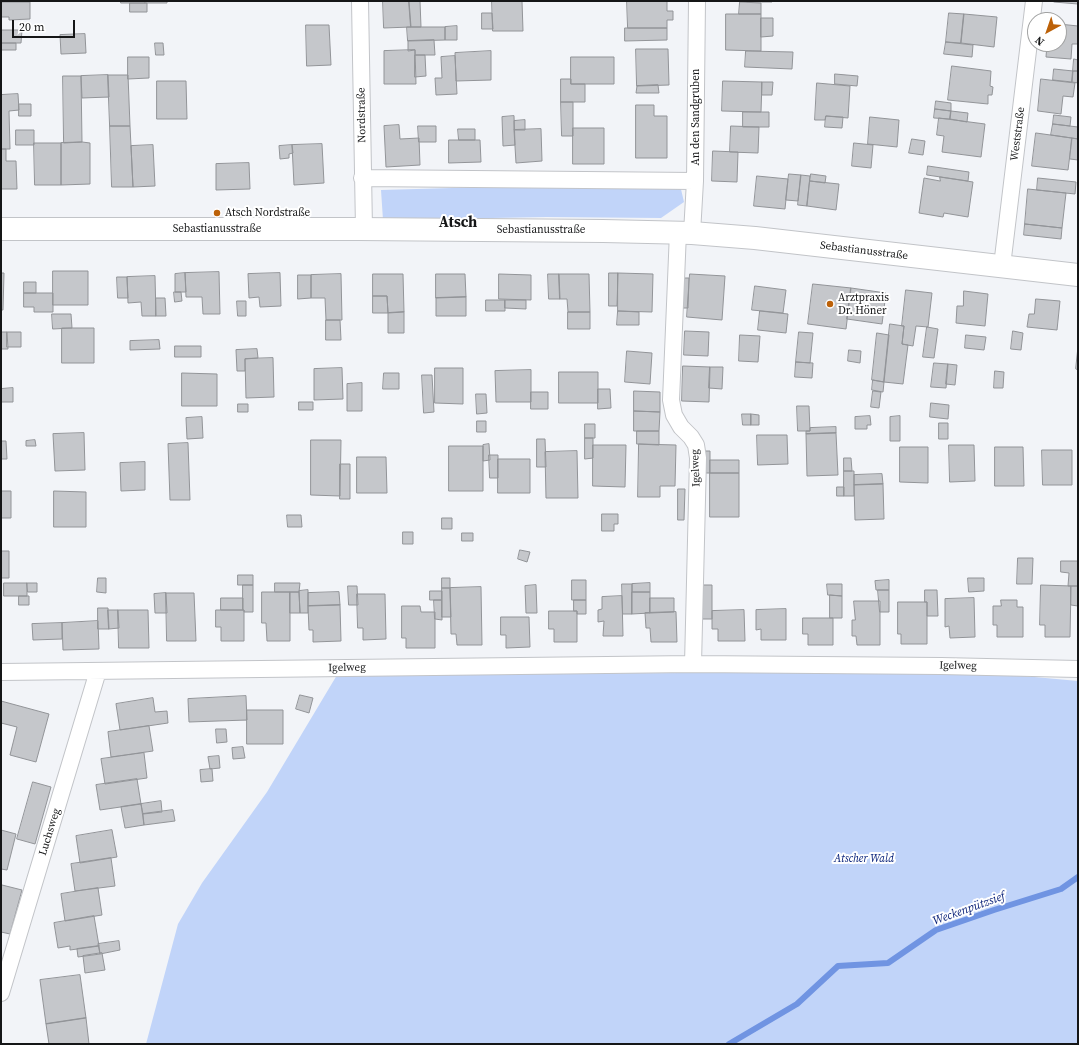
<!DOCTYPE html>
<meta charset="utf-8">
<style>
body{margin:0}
#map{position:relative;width:1079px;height:1045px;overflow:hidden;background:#f2f4f8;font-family:"Source Serif 4",serif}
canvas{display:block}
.frame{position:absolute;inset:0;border:2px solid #151617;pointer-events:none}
.north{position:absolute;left:1027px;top:12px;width:40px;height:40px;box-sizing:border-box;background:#fff;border:1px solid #a1a2a2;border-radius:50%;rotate:220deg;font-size:11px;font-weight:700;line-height:16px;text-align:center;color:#151617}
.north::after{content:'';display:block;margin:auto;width:14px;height:18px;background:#bc6108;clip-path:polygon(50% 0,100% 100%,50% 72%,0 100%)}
.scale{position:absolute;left:12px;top:20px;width:63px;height:18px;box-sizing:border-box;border:2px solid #151617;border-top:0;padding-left:5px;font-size:12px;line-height:14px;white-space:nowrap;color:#151617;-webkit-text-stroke:3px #fff;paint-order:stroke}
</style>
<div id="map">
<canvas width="1079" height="1045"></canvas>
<div class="frame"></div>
<div class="north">N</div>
<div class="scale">20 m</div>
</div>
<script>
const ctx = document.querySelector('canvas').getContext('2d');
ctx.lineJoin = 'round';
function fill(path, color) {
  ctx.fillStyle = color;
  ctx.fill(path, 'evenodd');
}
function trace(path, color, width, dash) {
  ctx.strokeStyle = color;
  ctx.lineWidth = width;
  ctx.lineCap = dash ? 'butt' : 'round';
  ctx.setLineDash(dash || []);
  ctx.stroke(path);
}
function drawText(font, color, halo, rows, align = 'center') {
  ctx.font = font + ' "Source Serif 4",serif';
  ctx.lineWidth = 4;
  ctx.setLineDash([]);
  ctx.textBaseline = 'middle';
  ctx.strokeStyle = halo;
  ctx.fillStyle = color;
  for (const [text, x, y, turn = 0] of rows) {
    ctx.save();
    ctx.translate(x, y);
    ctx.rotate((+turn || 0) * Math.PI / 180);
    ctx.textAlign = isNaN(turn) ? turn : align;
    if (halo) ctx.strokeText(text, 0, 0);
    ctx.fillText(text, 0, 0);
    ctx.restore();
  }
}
fill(new Path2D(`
 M558 185H680L684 202 661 218 547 217 383 220 381 190Z
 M679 673H991L1078 681V1044H146L178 924 202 883 267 792 337 675Z`), '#c1d4f9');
trace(new Path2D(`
 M729 1044 797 1004 838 966 888 963 936 930 994 910 1061 889 1078 877`), '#7094e2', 6);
const building = new Path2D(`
 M121 1H145V3H121Z
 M145 1H167V3H145Z
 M383 1H409L411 27 384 28Z
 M409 1H420L421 27H411Z
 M492 1H522L523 31H493Z
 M627 1H667V11H673V20H667V28H628Z
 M747 1H772V2H747Z
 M1054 1H1078V4L1054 2Z
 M1 2H30V19L9 20V17H1Z
 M740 2 761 3V14H739Z
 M130 3H147V12H130Z
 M482 13H492L493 29H482Z
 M949 13 964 14 961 43 946 42Z
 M726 14H761V51L726 50Z
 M964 14 997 17 994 47 961 43Z
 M761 18H773V36L761 37Z
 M1059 24 1078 26V44H1072L1071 59 1046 57 1047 44H1059Z
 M306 25H329L331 65 307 66Z
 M457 26V40H445V27Z
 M407 27H445V40L408 41Z
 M625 28H667V40L625 41Z
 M1 30H22L21 43H1Z
 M85 34 86 53 61 54 60 35Z
 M434 40 435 55H415V50L408 51V41Z
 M946 42 973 45 972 57 944 54Z
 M1 43H16V50H1Z
 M155 43H163L164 55H156Z
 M636 49H668L669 85 637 86Z
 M415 50 416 84H384V51Z
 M491 51V80L456 81 455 53Z
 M746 51 793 52 792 69 745 67Z
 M415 55H425L426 76 415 77Z
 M455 56 457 94 436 95 435 78H442L441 57Z
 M128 57H149V78L128 79Z
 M571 57H614V84H571Z
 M1074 59 1078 60V71H1073Z
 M952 66 991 71 990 86 993 87 992 95H988V104L948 100Z
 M1054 69 1073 71 1072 82 1053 80Z
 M1073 71H1078V83L1072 82Z
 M835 74 858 76 857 86 835 84Z
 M108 75 109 97 82 98 81 76Z
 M108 75H128L130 126H110Z
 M63 76H81L82 142 64 143Z
 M561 79H571V84H585V102H561Z
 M1041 79 1075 83 1073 97 1063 96 1061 114 1038 111Z
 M157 81H186L187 119H157Z
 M723 81 762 82 761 112 722 111Z
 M762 82H773L772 95H762Z
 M817 83 850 86 848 118 826 116 825 120H815Z
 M658 85 659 93H636L637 86Z
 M18 94 19 110 9 111 10 149H1V95Z
 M936 101 951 103V111L935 109Z
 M561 102H573V136H562Z
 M19 104H31V116H19Z
 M636 105H654V116H667V158H636Z
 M935 109 951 111 950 119 934 118Z
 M951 111 968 113 967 122 950 119Z
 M743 112H769V127H743Z
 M1054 115 1071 117 1070 126 1053 124Z
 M514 116 515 145 503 146 502 117Z
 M826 116 843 117 842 128 825 127Z
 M870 117 899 120 897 147 868 144Z
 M939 118 985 124 981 157 942 152 944 136 937 135Z
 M525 120V130H514V121Z
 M1053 124 1078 127V139L1051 135Z
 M399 125 400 139 419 138 420 165 386 167 384 126Z
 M110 126H130L133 187H112Z
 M418 126H436V142H419Z
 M731 126 759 127 758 153 730 152Z
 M573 128H604V164H573Z
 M458 129H475V140H459Z
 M541 129 542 161 516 163 514 130Z
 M16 130H34V145H16Z
 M1036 133 1072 138 1068 170 1032 166Z
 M1072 138 1078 139V160L1070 159Z
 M912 139 925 141 923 155 909 153Z
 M449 140H480L481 162 449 163Z
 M82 142 90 143V184L61 185V143Z
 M34 143H61V185H35Z
 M854 143 873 145 871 168 852 166Z
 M322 144 324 183 294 185 292 145Z
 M153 145 155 186 133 187 131 146Z
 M292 145 293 153 289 154V158L280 159 279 146Z
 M1 149H6V161H16L17 189H1Z
 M713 151 738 152 737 182 712 181Z
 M249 163 250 189 216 190V164Z
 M928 166 969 172 968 181 927 175Z
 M789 174 801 175 798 201 786 200Z
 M811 174 826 176 825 183 810 181Z
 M801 175 810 176 807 206 798 205Z
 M757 176 788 179 785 209 754 206Z
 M940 177 973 182 968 217 944 213 943 217 919 213 924 178 940 181Z
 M1038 178 1076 182 1075 194 1037 190Z
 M810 181 839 184 836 210 807 206Z
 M1028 189 1066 193 1062 228 1025 224Z
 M1025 224 1062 228 1061 239 1024 235Z
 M53 271H88V305H53Z
 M219 272 220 314H203L202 297H186L185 273Z
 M1 273H4L3 310H1Z
 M185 273 186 292H175V274Z
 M280 273 281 306 260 307 259 297 249 298 248 274Z
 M609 273H618L617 306H609Z
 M618 273 653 274 652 312 618 311Z
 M341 274 342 320H326L325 298H311V275Z
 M373 274H403L404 312 388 313 387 296H373Z
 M436 274H465L466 297 436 298Z
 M499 274 531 275V300L499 299Z
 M548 274H559L560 299H549Z
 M559 274H589L590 312H568L567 299H560Z
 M690 274 725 276 722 320 687 317Z
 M298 275H311V298L298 299Z
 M155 276 156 316H142L141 302 128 303 127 277Z
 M117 277H127L128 298H118Z
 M683 278H689L688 308H681Z
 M24 282H36V293H24Z
 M813 284 851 288 846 329 808 324Z
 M755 286 786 290 783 313 752 310Z
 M851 288 886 293 882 324 847 319Z
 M906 290 932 293 928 327 916 326 913 346 902 344 904 326H902Z
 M964 291 988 294 985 326 956 323 957 306H963Z
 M174 292H181L182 301 175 302Z
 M24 293H53V312H34V307H24Z
 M373 296H387L388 313H373Z
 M466 297V316H436V298Z
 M156 298H165L166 316H156Z
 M1036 299 1060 301 1057 330 1027 327 1029 314H1034Z
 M486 300H505V311H486Z
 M505 300H526V309L505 308Z
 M237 301H246V316H238Z
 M618 311 639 312V325H617Z
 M760 311 788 314 786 333 758 330Z
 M404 312V333H388V313Z
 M568 312H590V329H568Z
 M52 314H71L72 328 53 329Z
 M326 320H340L341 340H326Z
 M890 324 904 326 902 344 908 345 903 384 884 382Z
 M927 327 938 329 934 358 923 357Z
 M62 328H94V363H62Z
 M685 331 709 332 708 356 684 355Z
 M1013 331 1023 333 1021 350 1011 349Z
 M1 332H7L8 349H1Z
 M7 332H21V347H7Z
 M799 332 813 333 810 363 796 362Z
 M877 333 889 335 884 382 872 380Z
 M740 335 760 336 758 362 739 361Z
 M966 335 986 337 984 350 965 348Z
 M159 340 160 349 130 350V341Z
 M175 346H201V357H175Z
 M1078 347V370L1076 369Z
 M257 349 258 358 245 359V371H237L236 350Z
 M849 350 861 351 860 363 848 361Z
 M627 351 652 353 650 384 625 382Z
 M273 358 274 397 246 398 245 359Z
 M796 362 813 363 812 378 795 377Z
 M934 363 948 364 946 388 931 387Z
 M948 364 957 365 955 385 946 384Z
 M683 366 710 367 709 402 682 401Z
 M710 367H723L722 389 709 388Z
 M342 368 343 399 314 400V369Z
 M435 368H463V404L435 403Z
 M531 370V402H496L495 371Z
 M995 371 1004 372 1003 388H994Z
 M559 372H598V403H559Z
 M182 373 217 374V406H182Z
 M384 373H399V389H383Z
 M422 375H432L434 412 424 413Z
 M873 380 884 382 883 392 872 390Z
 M362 383V411H347V384Z
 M13 388V402H1V389Z
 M598 389H610L611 408 598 409Z
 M634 391 660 392V412L634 411Z
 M873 391 881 392 879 408 871 407Z
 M531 392H548V409H531Z
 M476 394H486L487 413 477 414Z
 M299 402H313V410H299Z
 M931 403 949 405 948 419 930 417Z
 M238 404H248V412H238Z
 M797 406H809L810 431H798Z
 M634 411 660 412 659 431H634Z
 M742 414H751V425H743Z
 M751 414 759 415V425H751Z
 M870 416 871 425H867V429H855V417Z
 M900 416V441H890V417Z
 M202 417 203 438 187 439 186 418Z
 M477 421H486V432H477Z
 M939 423H948V439H939Z
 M585 424H595V438H585Z
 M836 427V433L806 434V431H810V428Z
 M637 431H659V445L637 444Z
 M84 433 85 470 55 471 53 434Z
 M836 433 838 475 807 476 806 434Z
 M757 435H787L788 464 758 465Z
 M585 438H593V458L585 459Z
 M537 439H545L546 467H537Z
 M35 440 36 446H26V441Z
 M311 440H341L340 496 311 495Z
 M1 441H6L7 459H1Z
 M188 443 190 500H170L168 444Z
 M489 444 490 460 483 461V445Z
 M639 444 676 445 675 486H660V497H638Z
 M593 445H626L625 487 593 486Z
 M949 445H974L975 481 950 482Z
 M449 446H483V491H449Z
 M900 447H928V483L900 482Z
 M995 447H1023L1024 486H995Z
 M1042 450H1072V485H1043Z
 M577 451 578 498H546L545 452Z
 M699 451H710V473H699Z
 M489 455H498V478H490Z
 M357 457H386L387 493H357Z
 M844 458H851L852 471H844Z
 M498 459H530V493H498Z
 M710 460H739V473H710Z
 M145 462V490L121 491 120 463Z
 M340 464H350V499H340Z
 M844 471H854V496H844Z
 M710 473H739V517H710Z
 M882 474 883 484 854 485V475Z
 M883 484 884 519 855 520 854 485Z
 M837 487H844V496H837Z
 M678 489H685L684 520H678Z
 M1 491H11V518H1Z
 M54 491 86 492V527H54Z
 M602 514H618V524H614V531H602Z
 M287 515H301L302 527H288Z
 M442 518H452V529H442Z
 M403 532H413V544H403Z
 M462 533H473V541H462Z
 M520 550 530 552 527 562 518 559Z
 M1 551H9V578H1Z
 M1018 558H1033L1032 584H1017Z
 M1061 561H1078V586H1068L1069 573 1061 572Z
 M238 575H253V585H238Z
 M98 578H106V593L97 592Z
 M442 578H450V588H442Z
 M968 578H984V591L969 592Z
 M572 580H586V600H572Z
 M889 580V590H876L875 581Z
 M4 583H27V596H4Z
 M27 583H37V592H28Z
 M275 583H300L299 592H275Z
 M650 583V592H632V584Z
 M622 584H632V614H623Z
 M827 584H842V596L828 595Z
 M243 585H253V612H244V610H243Z
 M536 585 537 613H526L525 586Z
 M700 585H712V619H701Z
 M1041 585 1071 586 1070 637H1045V625H1040Z
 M348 586H357L358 605H349Z
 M1071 586H1078V606L1071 605Z
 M481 587 482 645H457L456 634H451L450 588Z
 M442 588H450L451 617H442Z
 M308 590V613H300L299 591Z
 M878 590H889V612H880Z
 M925 590H937L938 616H927V602H925Z
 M430 591H442V600H430Z
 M262 592H290V641H267L266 623H262Z
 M290 592H299L300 613H290Z
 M339 592 340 605 308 606V593Z
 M632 592H650V613L632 614Z
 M166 593H194L196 641H167Z
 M166 593 167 613H155L154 594Z
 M357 594H385L386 639 363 640V628H358Z
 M830 595 842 596V618H830Z
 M19 596H29V605H19Z
 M622 596 623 636H603L604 621 598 622V610L602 609V597Z
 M221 598H243V610H221Z
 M650 598H674V612L650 613Z
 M974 598 975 637 950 638 949 626 945 627V599Z
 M434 600H442V620L435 619Z
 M574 600H586V614H577V611H574Z
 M1001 600H1017V607H1023V637H997V625H993V606H1001Z
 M854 601H880V645H857L856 636H852V620H855Z
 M898 602H927V644H901V634H898Z
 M340 605 341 641 313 642V630H309L308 606Z
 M402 606H420L421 612H435V648H406V638H402Z
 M98 608H108L109 629H98Z
 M786 609V640H761V629L756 630V610Z
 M108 610H118L119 628 109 629Z
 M118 610H148L149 648H119Z
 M216 610H244V641H221V627H216Z
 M744 610 745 641H718V629H712V611Z
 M549 611H577V642H554V629H549Z
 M676 612 677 642H651L650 628H646L645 613Z
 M501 617H529L530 647 506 648V635H501Z
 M803 618H833V645H808V634H803Z
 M98 621 99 649 63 650 62 623Z
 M62 623V639L33 640 32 624Z
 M300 695 313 698 309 713 296 709Z
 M246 696 247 720 189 722 188 699Z
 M153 698 155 712 167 711 168 723 120 730 116 704Z
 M1 701 49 714 36 762 10 755 17 727 1 723Z
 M247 710H283V744H247Z
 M149 726 153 751 111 757 108 732Z
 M216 729H226L227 742 217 743Z
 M243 747 245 758 233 759 232 748Z
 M144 753 147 778 105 784 101 759Z
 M219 756 220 768 210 769 208 757Z
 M212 769 213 781 201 782 200 770Z
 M137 779 141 804 100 810 96 785Z
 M33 782 51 787 35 844 17 839Z
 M161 801 162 812 143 814 141 804Z
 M141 804 144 825 125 828 121 807Z
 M173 810 175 821 144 825 143 814Z
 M1 830 16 834 7 870 1 869Z
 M112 830 117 857 80 863 76 836Z
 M111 858 115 886 75 891 71 864Z
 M2 885 22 890 10 934 1 932V891Z
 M98 888 102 915 65 921 61 894Z
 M94 916 99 946 70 950V946L58 948 54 923Z
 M119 941 120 950 100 954 98 944Z
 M99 946 100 954 78 957 77 949Z
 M102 953 105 970 85 973 83 956Z
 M80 975 86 1018 46 1024 40 980Z
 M86 1018 89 1044H49L46 1024Z`);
fill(building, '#c5c7cb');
trace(building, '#929498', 1);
const street = new Path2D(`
 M360 1 364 229
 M362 178 695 181
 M678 232 671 400 674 415 681 427 691 437 696 445 698 458 693 664 941 666 1078 669
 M692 233 695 181 697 1
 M1002 266 1034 1
 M1 672 693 664
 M1 993 98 671`);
const secondary = new Path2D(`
 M1 229H358L603 231 692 233 755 238 1078 275`);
trace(street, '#c2c4c8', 18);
trace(secondary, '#c2c4c8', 24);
trace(street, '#fff', 16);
trace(secondary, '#fff', 22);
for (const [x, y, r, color] of [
 [217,213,4,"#bc6108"],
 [830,304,4,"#bc6108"]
]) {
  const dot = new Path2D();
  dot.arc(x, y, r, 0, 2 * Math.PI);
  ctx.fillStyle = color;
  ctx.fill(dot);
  trace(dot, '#fff', 1.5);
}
drawText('11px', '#151617', '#fff', [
 ["Nordstraße",362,115,-91],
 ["An den Sandgruben",696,117,-90],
 ["Weststraße",1018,134,-83],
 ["Sebastianusstraße",217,229],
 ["Sebastianusstraße",541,230],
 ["Sebastianusstraße",864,251,7],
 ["Igelweg",696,468,-92],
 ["Igelweg",958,666,1],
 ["Igelweg",347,668,-1],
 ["Luchsweg",50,832,-73]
]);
drawText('11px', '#151617', '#fff', [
 ["Atsch Nordstraße",225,213],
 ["Arztpraxis",838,298],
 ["Dr. Höner",838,311]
], 'left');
drawText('italic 11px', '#07217a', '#fff', [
 ["Atscher Wald",864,859]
]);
drawText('italic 12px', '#041c75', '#fff', [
 ["Weckenpützsief",969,909,-20]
]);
drawText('bold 15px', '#151617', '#fff', [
 ["Atsch",458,223]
]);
</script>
